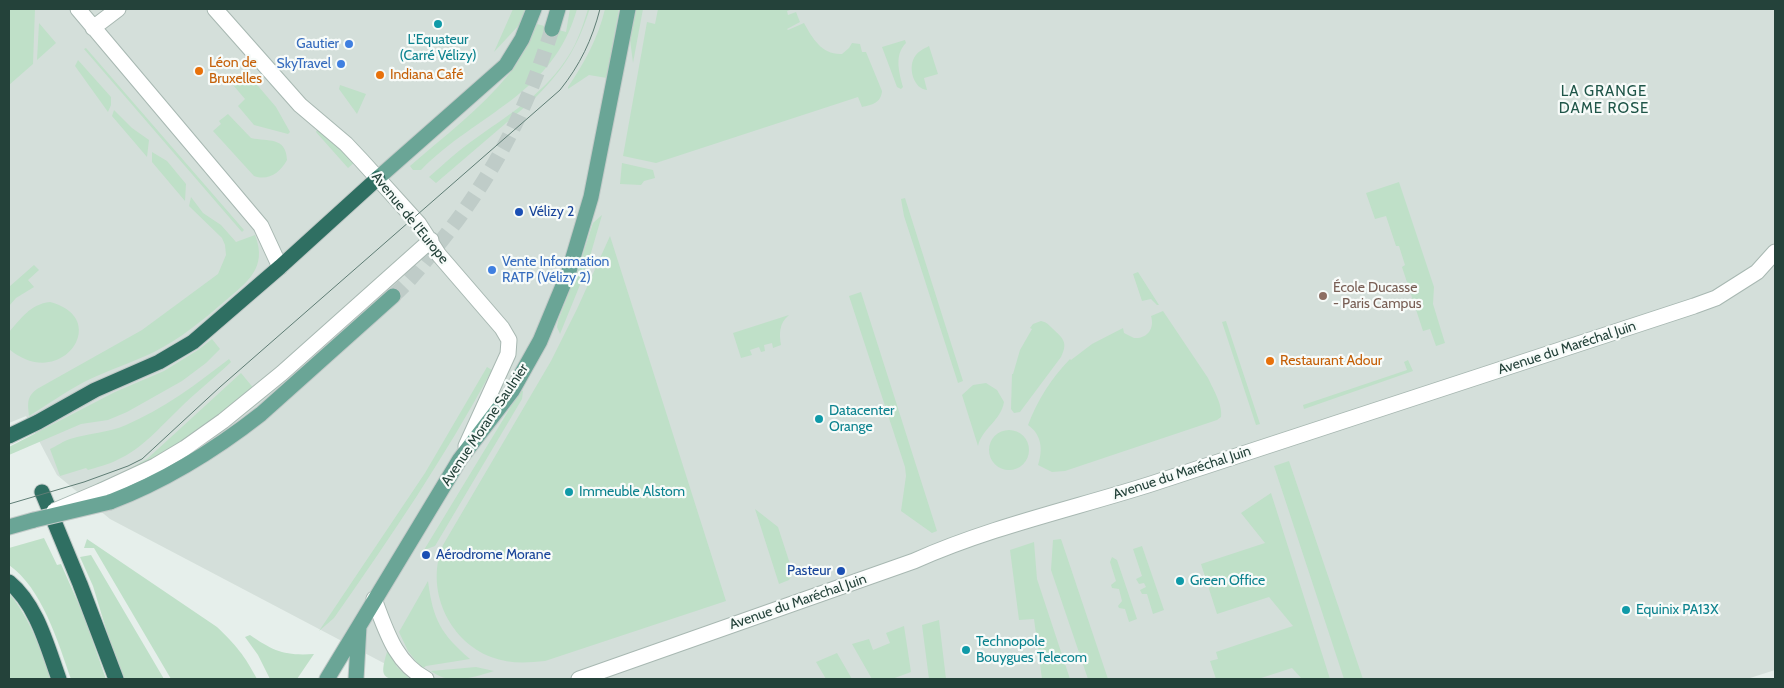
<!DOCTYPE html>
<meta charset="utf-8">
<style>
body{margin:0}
#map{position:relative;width:1784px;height:688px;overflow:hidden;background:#e6efeb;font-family:Cabin,sans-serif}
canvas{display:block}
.frame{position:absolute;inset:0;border:10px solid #24423a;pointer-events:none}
</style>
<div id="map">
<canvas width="1784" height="688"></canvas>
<div class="frame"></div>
</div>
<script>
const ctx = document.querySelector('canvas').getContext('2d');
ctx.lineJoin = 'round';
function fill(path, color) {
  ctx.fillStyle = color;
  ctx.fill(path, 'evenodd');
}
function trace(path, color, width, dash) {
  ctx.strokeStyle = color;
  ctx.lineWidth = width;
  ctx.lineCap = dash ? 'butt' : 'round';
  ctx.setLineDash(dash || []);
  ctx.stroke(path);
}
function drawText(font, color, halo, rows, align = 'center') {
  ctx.font = font + ' Cabin,sans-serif';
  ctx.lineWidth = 4.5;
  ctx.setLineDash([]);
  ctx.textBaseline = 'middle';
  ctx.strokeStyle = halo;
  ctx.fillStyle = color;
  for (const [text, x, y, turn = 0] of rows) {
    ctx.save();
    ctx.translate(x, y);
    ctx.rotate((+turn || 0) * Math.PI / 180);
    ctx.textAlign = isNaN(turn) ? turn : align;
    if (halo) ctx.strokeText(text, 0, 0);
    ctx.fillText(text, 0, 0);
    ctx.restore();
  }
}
fill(new Path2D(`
 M9 9H1775V670L1747 679H414L110 519 57 475 26 416 9 423Z`), '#d4dfda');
fill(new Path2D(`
 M9 9H35L33 64 9 85Z
 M513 9H526L520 24 494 52Z
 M570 9H577C553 95 477 113 421 170H413L410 166C443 137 481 109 509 74 521 59 529 42 537 24L566 32Z
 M588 9H590L589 11C576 51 562 71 533 100L436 183 429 177C445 163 461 148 479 136 513 112 547 91 569 55 578 41 583 25 588 9Z
 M605 9H619L607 78 589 75 568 89V87C585 62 598 38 605 9Z
 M636 9H643L633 63 630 39Z
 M658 9 790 10 787 11 788 15 796 12 800 22 787 29 788 30 804 23C813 39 822 55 842 54L849 48 852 43 860 44 862 52H866L882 91C881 103 872 105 862 107L858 97 656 163 623 156 647 22 655 24Z
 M39 23 56 43 37 60Z
 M905 40 906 43C894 55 899 72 903 87L901 89 897 87 882 47Z
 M929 46 938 74 924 78 927 90C914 89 908 69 914 58 917 52 923 49 929 46Z
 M86 48 244 230 242 232 84 49Z
 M78 60 111 97V105L108 112 75 66Z
 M247 73 276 107 290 132 288 134 254 125 238 106 245 99 233 85Z
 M340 85 366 94 357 114 339 89Z
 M114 110 132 128 149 140 147 157 112 116Z
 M228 114 251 138C268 142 286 136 287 160 280 173 268 181 254 176L213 131 221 124 219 121Z
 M317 130 355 162 348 168 316 132Z
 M152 152 167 161 186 184 185 201 152 162Z
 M622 163 653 170 655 178 644 181 641 185 620 184Z
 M1399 182 1434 287 1433 304 1445 343 1436 346 1430 329 1423 331 1402 267 1405 265 1399 246H1396L1386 216 1375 219 1366 193Z
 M191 197 203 213 221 225 236 242 255 235C268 268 247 282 225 301 203 320 180 339 154 352 131 363 106 371 84 382 65 392 47 405 29 416 28 404 26 397 37 389L142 330 218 274 226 255 225 245 222 238 189 206Z
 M905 198 963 381 958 383 904 216 901 199Z
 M602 215 586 270 560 334 557 327 558 321 578 269 593 223Z
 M610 236 726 601 545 661C526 663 509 664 491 657 447 640 425 587 443 545L551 361 577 309Z
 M34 265 39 270 28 280 34 287 16 298 9 306V287Z
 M1138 272 1159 305H1157L1151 299 1142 301 1133 274Z
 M861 292 937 531 932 533 901 511 906 476 905 467 849 296Z
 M50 302C113 318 61 393 9 349V332C21 319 30 304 50 302Z
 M1163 311 1208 378C1213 389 1223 405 1221 417L1217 420 1065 471 1052 472 1038 465C1043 450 1042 435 1028 425 1038 399 1051 379 1070 359L1071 360 1092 344 1123 328 1124 333 1134 338C1147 339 1155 329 1151 316Z
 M789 315C779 323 779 334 781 345L773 348 772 343 764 345 765 351 761 352 759 347 750 350 752 355 741 358 733 333Z
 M1041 321C1046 322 1048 324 1051 327 1062 338 1069 341 1061 357L1020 412 1014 413 1011 409 1012 374H1013L1020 350 1032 329 1030 328 1033 324Z
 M1226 321 1260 424 1256 425 1222 322Z
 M212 339 220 349 206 363 182 381 127 412 108 420 81 424 9 455V447L115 392 164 371 198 350Z
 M229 359 231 362C214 378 196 392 179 409 160 427 142 449 117 460 108 465 97 467 88 470L86 468 60 476 50 449C57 446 63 441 70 439 89 433 108 433 126 425 163 409 197 384 229 359Z
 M1408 360 1413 371 1304 409 1303 405 1407 370 1404 362Z
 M487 367 492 370C445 457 390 538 334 618L319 631 425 473Z
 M241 373 255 390 174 449 100 486 98 483 116 476 147 459Z
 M986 383 997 390 1004 402C1001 421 982 428 978 446L962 395 973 385Z
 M521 390 523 391 522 399 435 546 424 550Z
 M989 450a20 20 0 1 1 40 0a20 20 0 1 1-40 0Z
 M1289 461 1363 679H1344L1274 466Z
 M1271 493 1330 679H1302L1292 668 1258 679H1216L1210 661 1218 659 1216 652 1293 626 1269 597 1217 614 1201 564 1265 543 1241 513Z
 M755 509 778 527 791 567 789 568 791 576 789 580 779 584Z
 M44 538 57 565 61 564 84 616 106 679H71C58 642 42 588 9 565V548Z
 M87 539 217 627C236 645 245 656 257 679H171L94 548H84Z
 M1061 539 1108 679H1088L1051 570 1053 540Z
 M1034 542 1037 579 1070 679H1042L1034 619 1019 620 1010 550Z
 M1142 546 1164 610 1153 614 1147 594H1142L1140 590 1146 587 1144 583 1139 584 1136 579 1142 576 1133 549Z
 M91 555 164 679H121L93 586 80 557Z
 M1112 557 1117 560 1137 619 1129 622 1125 609 1119 608 1118 606 1122 601 1119 589 1112 588 1111 585 1116 581 1110 562Z
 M428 581C433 620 441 634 470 659L426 666 422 669 408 651 399 632Z
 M9 593C30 618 40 648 51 679H9Z
 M939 620 946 679H929L922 625Z
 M904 626 911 672 892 679H872L852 644 869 639 873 650 890 643 886 633Z
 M250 635C273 651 285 656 314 654L297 679H270L258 655 245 637Z
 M387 652H389L397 667 410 679C385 679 378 681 387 652Z
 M837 653 852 679H826L816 662Z
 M476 667 494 671C474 677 450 686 431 671Z`), '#bfe0c8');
trace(new Path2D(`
 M393 296C410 281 424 263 438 245 492 178 527 111 552 29`), '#bfccc8', 15, [15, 8]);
const minor = new Path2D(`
 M78 9 261 226 280 267
 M215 9 300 105 346 144 362 161 419 224 439 255 502 328 509 340 508 354 466 446
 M93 28 118 9
 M101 491 155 466 185 448 223 421 282 373 431 240
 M374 599C386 630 395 663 426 679
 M579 679 914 561C990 527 1072 509 1151 484L1694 306 1716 298 1757 272 1775 252`);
const major = new Path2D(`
 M552 29 558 9
 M378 178 506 65 522 39 534 9
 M110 502C165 481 215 450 261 414L393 296
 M9 527 34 520
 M327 679 460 459 512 391 540 341 569 271 591 197 628 9
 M356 679 359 626`);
const highway = new Path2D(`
 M9 436 38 422 95 390 159 362 193 342 280 267 378 178
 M42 492 80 584 116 679
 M9 582C37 605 47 646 59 679`);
trace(minor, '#a8b8b2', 17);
trace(major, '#c2cac8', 17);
trace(highway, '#c2cac8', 17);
trace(minor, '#fff', 15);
trace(major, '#6aa596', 15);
trace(highway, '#2f6f62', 15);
trace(new Path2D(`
 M9 504 84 482 128 466 142 459 220 387 560 90C580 65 592 40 600 9`), '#5f7d75', 1);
const minorBridge = new Path2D(`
 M54 511 101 491`);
const majorBridge = new Path2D(`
 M34 520 110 502`);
trace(minorBridge, '#a8b8b2', 17, []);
trace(majorBridge, '#c2cac8', 17, []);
trace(minorBridge, '#fff', 15);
trace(majorBridge, '#6aa596', 15);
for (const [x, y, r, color] of [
 [438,24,5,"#0f9aa8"],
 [349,44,5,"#3f7fe0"],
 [341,64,5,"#3f7fe0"],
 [199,71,5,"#e8710a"],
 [380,75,5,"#e8710a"],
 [519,212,5,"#1a4fb4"],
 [492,270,5,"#3f7fe0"],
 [1323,296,5,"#8d6e63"],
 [1270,361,5,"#e8710a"],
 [819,419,5,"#0f9aa8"],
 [569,492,5,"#0f9aa8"],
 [426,555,5,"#1a4fb4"],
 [841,571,5,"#1a4fb4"],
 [1180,581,5,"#0f9aa8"],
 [1626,610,5,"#0f9aa8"],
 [966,650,5,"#0f9aa8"]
]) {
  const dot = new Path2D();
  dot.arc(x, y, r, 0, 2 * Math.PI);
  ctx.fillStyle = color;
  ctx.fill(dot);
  trace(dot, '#f7fbf9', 2);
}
drawText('14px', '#0d838f', '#f7fbf9', [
 ["L'Equateur",438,40,"center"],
 ["(Carré Vélizy)",438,56,"center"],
 ["Datacenter",829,411],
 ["Orange",829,427],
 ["Immeuble Alstom",579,492],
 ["Green Office",1190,581],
 ["Equinix PA13X",1636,610],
 ["Technopole",976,642],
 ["Bouygues Telecom",976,658]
], 'left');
drawText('14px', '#366cbe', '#f7fbf9', [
 ["Gautier",339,44],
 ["SkyTravel",331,64],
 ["Vente Information",502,262,"left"],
 ["RATP (Vélizy 2)",502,278,"left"]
], 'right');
drawText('14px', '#c56008', '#f7fbf9', [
 ["Léon de",209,63],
 ["Bruxelles",209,79],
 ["Indiana Café",390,75],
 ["Restaurant Adour",1280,361]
], 'left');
drawText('14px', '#164399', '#f7fbf9', [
 ["Vélizy 2",529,212],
 ["Aérodrome Morane",436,555],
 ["Pasteur",831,571,"right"]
], 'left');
drawText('14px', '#24423a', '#f7fbf9', [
 ["Avenue de l'Europe",410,218,51],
 ["Avenue du Maréchal Juin",1567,348,-18],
 ["Avenue Morane Saulnier",485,425,-56],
 ["Avenue du Maréchal Juin",1182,473,-18],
 ["Avenue du Maréchal Juin",798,602,-19]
]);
drawText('14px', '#785e54', '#f7fbf9', [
 ["École Ducasse",1333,288],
 ["- Paris Campus",1333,304]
], 'left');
ctx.letterSpacing = '1px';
drawText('15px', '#1f5548', '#f7fbf9', [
 ["LA GRANGE",1604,92],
 ["DAME ROSE",1604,109]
]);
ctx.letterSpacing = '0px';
</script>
